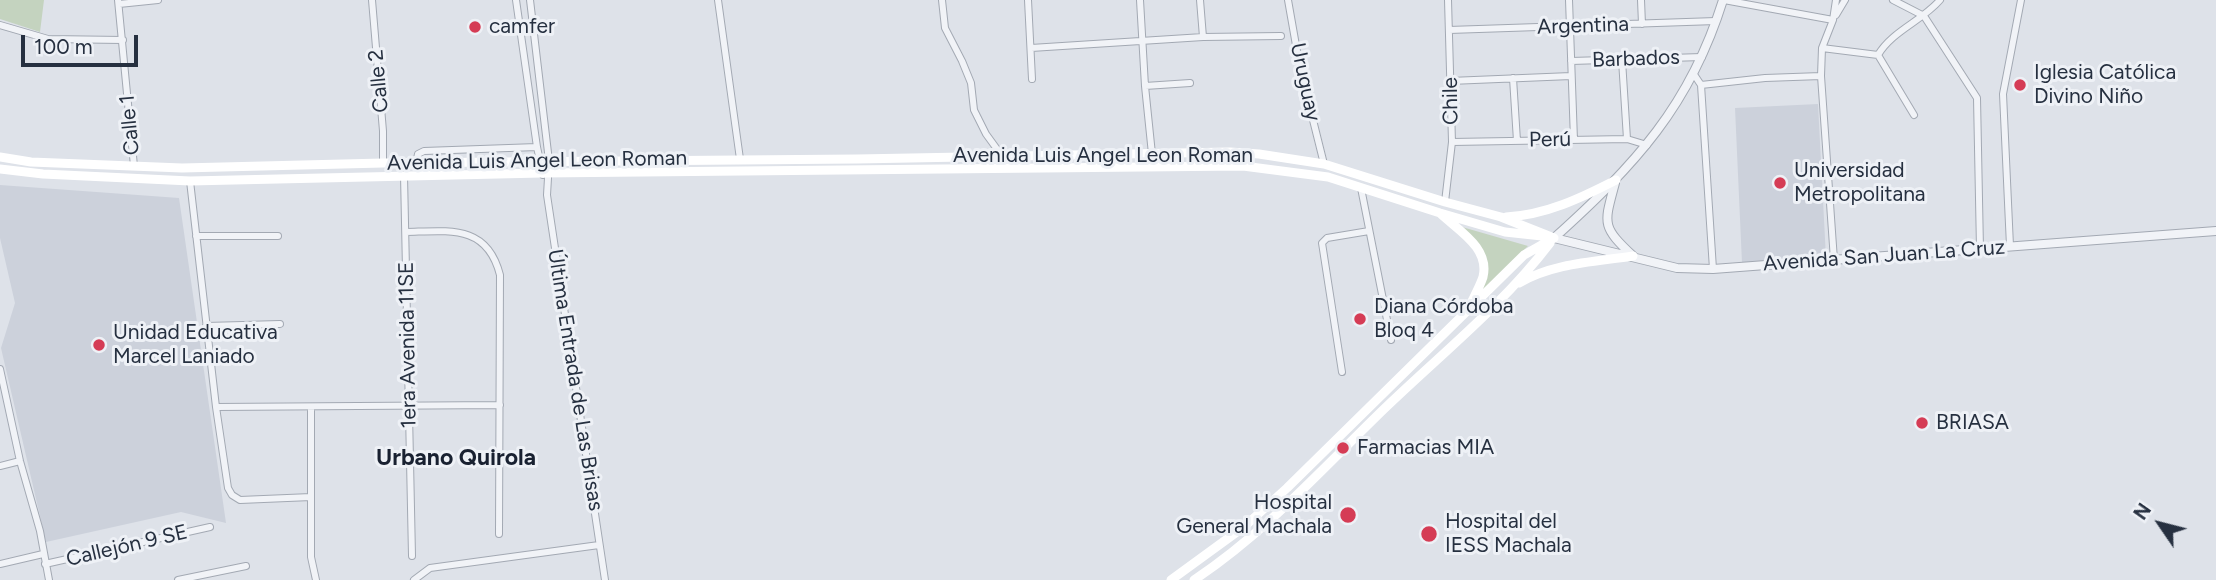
<!DOCTYPE html>
<meta charset="utf-8">
<style>
body{margin:0}
#map{position:relative;width:2216px;height:580px;overflow:hidden;background:#dee2e9;font-family:Figtree,sans-serif}
canvas{display:block}
.north{position:absolute;left:2125px;top:489px;width:70px;height:70px;-webkit-text-stroke:5px #eef1f6;paint-order:stroke;rotate:305deg;font-size:19px;font-weight:700;line-height:28px;text-align:center;color:#263040}
.north::after{content:'';display:block;margin:auto;width:24px;height:32px;background:#263040;clip-path:polygon(50% 0,100% 100%,50% 72%,0 100%)}
.scale{position:absolute;left:21px;top:35px;width:117px;height:32px;box-sizing:border-box;border:4px solid #263040;border-top:0;padding-left:9px;font-size:21px;line-height:24px;white-space:nowrap;color:#263040;-webkit-text-stroke:5px #eef1f6;paint-order:stroke}
</style>
<div id="map">
<canvas width="2216" height="580"></canvas>
<div class="north">N</div>
<div class="scale">100 m</div>
</div>
<script>
const ctx = document.querySelector('canvas').getContext('2d');
ctx.lineJoin = 'round';
function fill(path, color) {
  ctx.fillStyle = color;
  ctx.fill(path, 'evenodd');
}
function trace(path, color, width, dash) {
  ctx.strokeStyle = color;
  ctx.lineWidth = width;
  ctx.lineCap = dash ? 'butt' : 'round';
  ctx.setLineDash(dash || []);
  ctx.stroke(path);
}
function drawText(font, color, halo, rows, align = 'center') {
  ctx.font = font + ' Figtree,sans-serif';
  ctx.lineWidth = 6;
  ctx.setLineDash([]);
  ctx.textBaseline = 'middle';
  ctx.strokeStyle = halo;
  ctx.fillStyle = color;
  for (const [text, x, y, turn = 0] of rows) {
    ctx.save();
    ctx.translate(x, y);
    ctx.rotate((+turn || 0) * Math.PI / 180);
    ctx.textAlign = isNaN(turn) ? turn : align;
    if (halo) ctx.strokeText(text, 0, 0);
    ctx.fillText(text, 0, 0);
    ctx.restore();
  }
}
fill(new Path2D(`
 M1818 104 1826 258 1742 263 1735 108Z
 M0 185 179 198 226 523 181 512 46 542 1 348 15 303 0 238Z`), '#ccd1db');
fill(new Path2D(`
 M0 0H44L40 32 0 19Z
 M1462 227 1528 246 1481 292 1486 262Z`), '#c4d3bf');
const minor = new Path2D(`
 M118 0 134 166
 M372 0 383 131V163
 M516 0 537 147 543 175
 M530 0 549 161 547 195 605 580
 M718 0 740 159
 M942 0 945 28 962 61 971 83 974 110 986 134 1002 156
 M1028 0 1032 79
 M1140 0 1145 86 1152 154
 M1200 0 1203 37
 M1288 0 1300 68 1324 164
 M1569 0 1574 140
 M1641 0 1642 24
 M1724 0 1833 20
 M1893 0 1924 16 1977 98 1980 249
 M119 4 158 0
 M1836 15 1845 0
 M0 25 48 39 123 40
 M1449 30 1716 21
 M1031 48 1203 37 1281 36
 M1822 48 1878 55 1914 115
 M1878 55C1892 31 1922 21 1940 0
 M1622 60 1627 139
 M1571 61 1702 57
 M1693 73 1701 85 1713 269
 M1513 78 1517 141
 M1450 81 1571 76
 M1701 85 1765 78 1821 76
 M1145 86 1190 83
 M1452 142 1627 139 1647 145
 M416 163 418 154 424 151 537 147
 M404 175 412 556
 M190 181 216 407 228 488 232 495 240 500 311 497
 M1361 188 1391 340
 M1445 202 1452 142 1448 0
 M406 232C449 231 487 224 500 275L499 534
 M196 236H278
 M2010 246 2003 94 2021 0
 M1834 260 1821 76 1822 48 1833 20 1836 0
 M206 326 280 324
 M0 369 20 461 40 531 49 580
 M1342 372 1322 243 1327 238 1369 231
 M216 407 500 405
 M311 407V557L316 580
 M0 466 20 461
 M0 564 43 554
 M45 564 210 527
 M178 580 246 566
 M414 580 430 568 599 545`);
const tertiary = new Path2D(`
 M1615 183C1604 224 1601 226 1633 256
 M1554 238 1677 268 1713 269 2216 231
 M1554 238C1635 165 1690 106 1723 0`);
trace(minor, '#a3a9b3', 8);
trace(tertiary, '#a3a9b3', 10);
trace(minor, '#f1f3f7', 6);
trace(tertiary, '#f1f3f7', 8);
trace(new Path2D(`
 M0 157 31 162 182 168 383 163 857 159 1230 152 1259 154 1324 164 1445 202 1501 217 1554 238
 M0 169 43 174 190 181 542 173 1243 166 1328 177 1440 213 1505 232 1542 236
 M1441 214C1459 231 1490 248 1483 277 1480 286 1475 295 1471 303
 M1506 217C1546 215 1581 198 1616 180
 M1519 283C1554 263 1594 262 1633 256
 M1171 580 1245 526 1287 488 1524 255 1554 238
 M1194 580C1265 533 1323 468 1384 409 1440 355 1503 305 1550 243`), '#fff', 9);
for (const [x, y, r, color] of [
 [475,27,7,"#d53c55"],
 [2020,85,7,"#d53c55"],
 [1780,183,7,"#d53c55"],
 [1360,319,7,"#d53c55"],
 [99,345,7,"#d53c55"],
 [1922,423,7,"#d53c55"],
 [1343,448,7,"#d53c55"],
 [1348,515,9,"#d53c55"],
 [1429,534,9,"#d53c55"]
]) {
  const dot = new Path2D();
  dot.arc(x, y, r, 0, 2 * Math.PI);
  ctx.fillStyle = color;
  ctx.fill(dot);
  trace(dot, '#eef1f6', 2.5);
}
drawText('21px', '#263040', '#eef1f6', [
 ["Argentina",1583,26,-2],
 ["Barbados",1636,59,-2],
 ["Calle 2",379,81,-95],
 ["Uruguay",1305,82,78],
 ["Chile",1451,101,-91],
 ["Calle 1",130,125,-95],
 ["Perú",1550,140,-1],
 ["Avenida Luis Angel Leon Roman",1103,156],
 ["Avenida Luis Angel Leon Roman",537,161,-1],
 ["Avenida San Juan La Cruz",1884,256,-4],
 ["1era Avenida 11SE",408,345,-91],
 ["Última Entrada de Las Brisas",575,380,81],
 ["Callejón 9 SE",127,546,-13]
]);
drawText('21px', '#263040', '#eef1f6', [
 ["camfer",489,27],
 ["Iglesia Católica",2034,73],
 ["Divino Niño",2034,97],
 ["Universidad",1794,171],
 ["Metropolitana",1794,195],
 ["Diana Córdoba",1374,307],
 ["Bloq 4",1374,331],
 ["Unidad Educativa",113,333],
 ["Marcel Laniado",113,357],
 ["BRIASA",1936,423],
 ["Farmacias MIA",1357,448],
 ["Hospital",1332,503,"right"],
 ["General Machala",1332,527,"right"],
 ["Hospital del",1445,522],
 ["IESS Machala",1445,546]
], 'left');
drawText('bold 23px', '#192131', '#eef1f6', [
 ["Urbano Quirola",456,458]
]);
</script>
